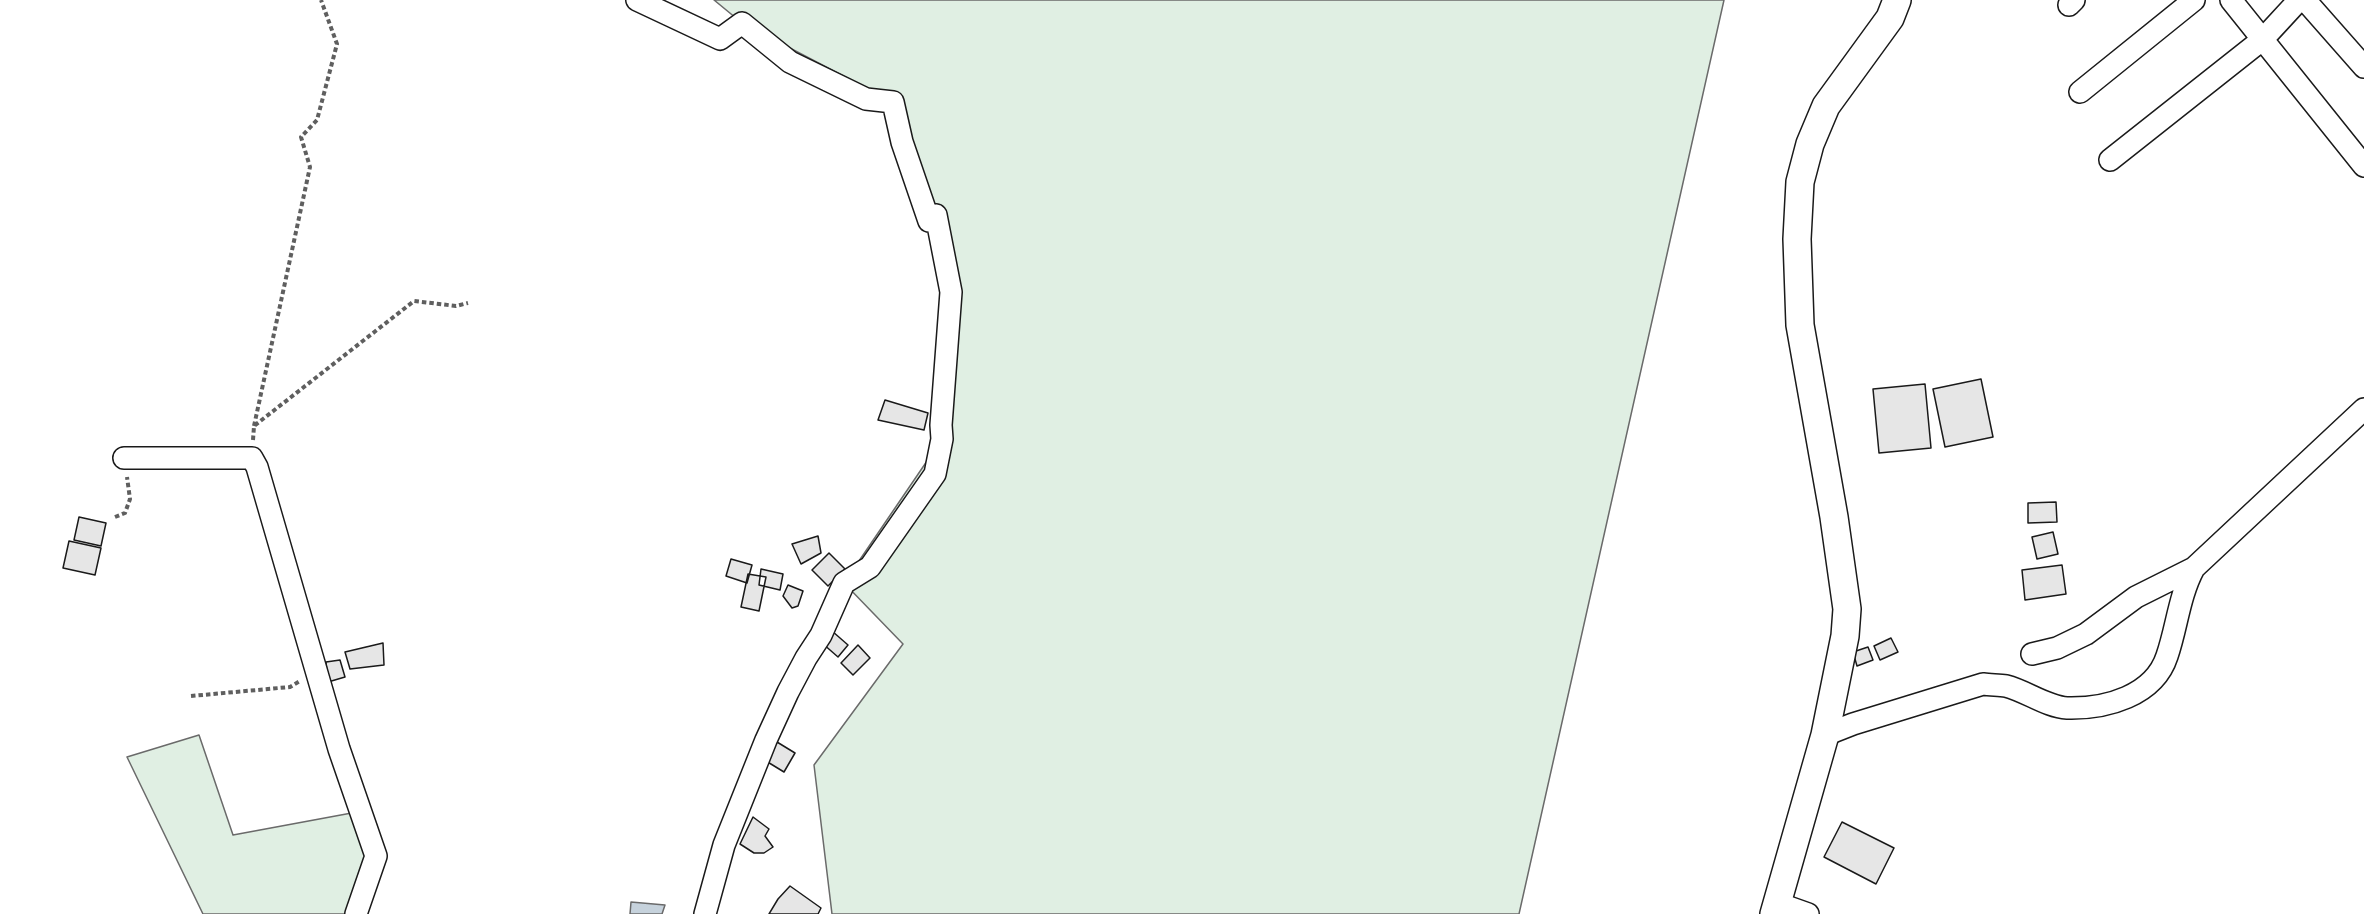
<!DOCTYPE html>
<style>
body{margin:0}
canvas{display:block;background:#fff}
</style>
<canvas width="2364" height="914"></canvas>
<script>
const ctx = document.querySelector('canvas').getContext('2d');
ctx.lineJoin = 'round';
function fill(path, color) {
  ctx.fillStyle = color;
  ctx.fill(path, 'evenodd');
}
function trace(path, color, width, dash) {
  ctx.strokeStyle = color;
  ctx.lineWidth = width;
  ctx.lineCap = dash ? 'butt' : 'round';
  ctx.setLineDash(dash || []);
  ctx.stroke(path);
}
const green = new Path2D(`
 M714 0H1724L1519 914H832L814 765 903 644 844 583 942 439 951 292 893 102 742 23Z
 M199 735 233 835 357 812 371 854 350 914H203L127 757Z`);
fill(green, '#e0efe3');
trace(green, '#6a6a6a', 1.5);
const water = new Path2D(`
 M631 902 665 905 662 914H630Z`);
fill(water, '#c6d2dc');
trace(water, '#6a6a6a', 1.5);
const building = new Path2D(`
 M1981 379 1993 437 1945 447 1933 389Z
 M1925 384 1931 448 1879 453 1873 389Z
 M885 400 928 413 924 430 878 420Z
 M2056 502 2057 522 2028 523V503Z
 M79 517 106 523 101 546 74 540Z
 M2053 532 2058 554 2037 559 2032 537Z
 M818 536 821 553 801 564 792 544Z
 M69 541 101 548 95 575 63 568Z
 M829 553 845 569 828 586 812 570Z
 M731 559 752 565 747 583 726 576Z
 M2062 565 2066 594 2025 600 2022 570Z
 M761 569 783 574 780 590 759 585Z
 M748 574 766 577 759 611 741 607Z
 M788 585 803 591 798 606 792 608 783 596Z
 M832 631 848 645 838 657 822 643Z
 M1891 638 1898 652 1880 660 1874 646Z
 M383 643 384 665 350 669 345 652Z
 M858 645 870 658 853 675 841 663Z
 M1868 647 1873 660 1857 666 1853 652Z
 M340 660 345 677 328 682 326 662Z
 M777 742 795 753 784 772 766 761Z
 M753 817 769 829 765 836 773 847 764 853H754L740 844Z
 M1842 822 1894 848 1876 884 1824 857Z
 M790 886 821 908 818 914H769L778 899Z`);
fill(building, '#e6e6e6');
trace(building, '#1a1a1a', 1.5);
const minor = new Path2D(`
 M637 0 720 39 742 23 790 62 866 99 893 102 902 142 929 221 936 215 951 292 941 425 942 439 935 474 870 567 844 583 821 635 806 658 788 692 766 740 724 845 705 914
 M2231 0 2364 166
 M2305 0 2364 67
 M2069 5 2074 0
 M2080 92 2194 0
 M2110 160 2263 39 2299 0
 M124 458H252L257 467 339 749 376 856 356 914
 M2032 654 2057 648 2086 634 2136 597 2194 568
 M1825 735 1853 724 1983 684C1991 685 1999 685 2006 686 2026 691 2047 707 2067 708 2106 709 2154 696 2167 656 2177 627 2179 596 2194 568L2364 409
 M1777 903 1808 914`);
const major = new Path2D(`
 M1774 914 1825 735 1845 636 1847 609 1834 517 1800 325 1797 239 1800 182 1810 144 1826 106 1890 18 1897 0`);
trace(minor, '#1a1a1a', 24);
trace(major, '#1a1a1a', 30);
trace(new Path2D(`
 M254 426 310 167 301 137 317 120 337 44 321 0
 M253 440 254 426 414 301 456 306 468 303
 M115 517 125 513 130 499 127 477
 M191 696 290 687 300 681`), '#5f5f5f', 4, [4.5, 3]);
trace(minor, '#fff', 21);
trace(major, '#fff', 27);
</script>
